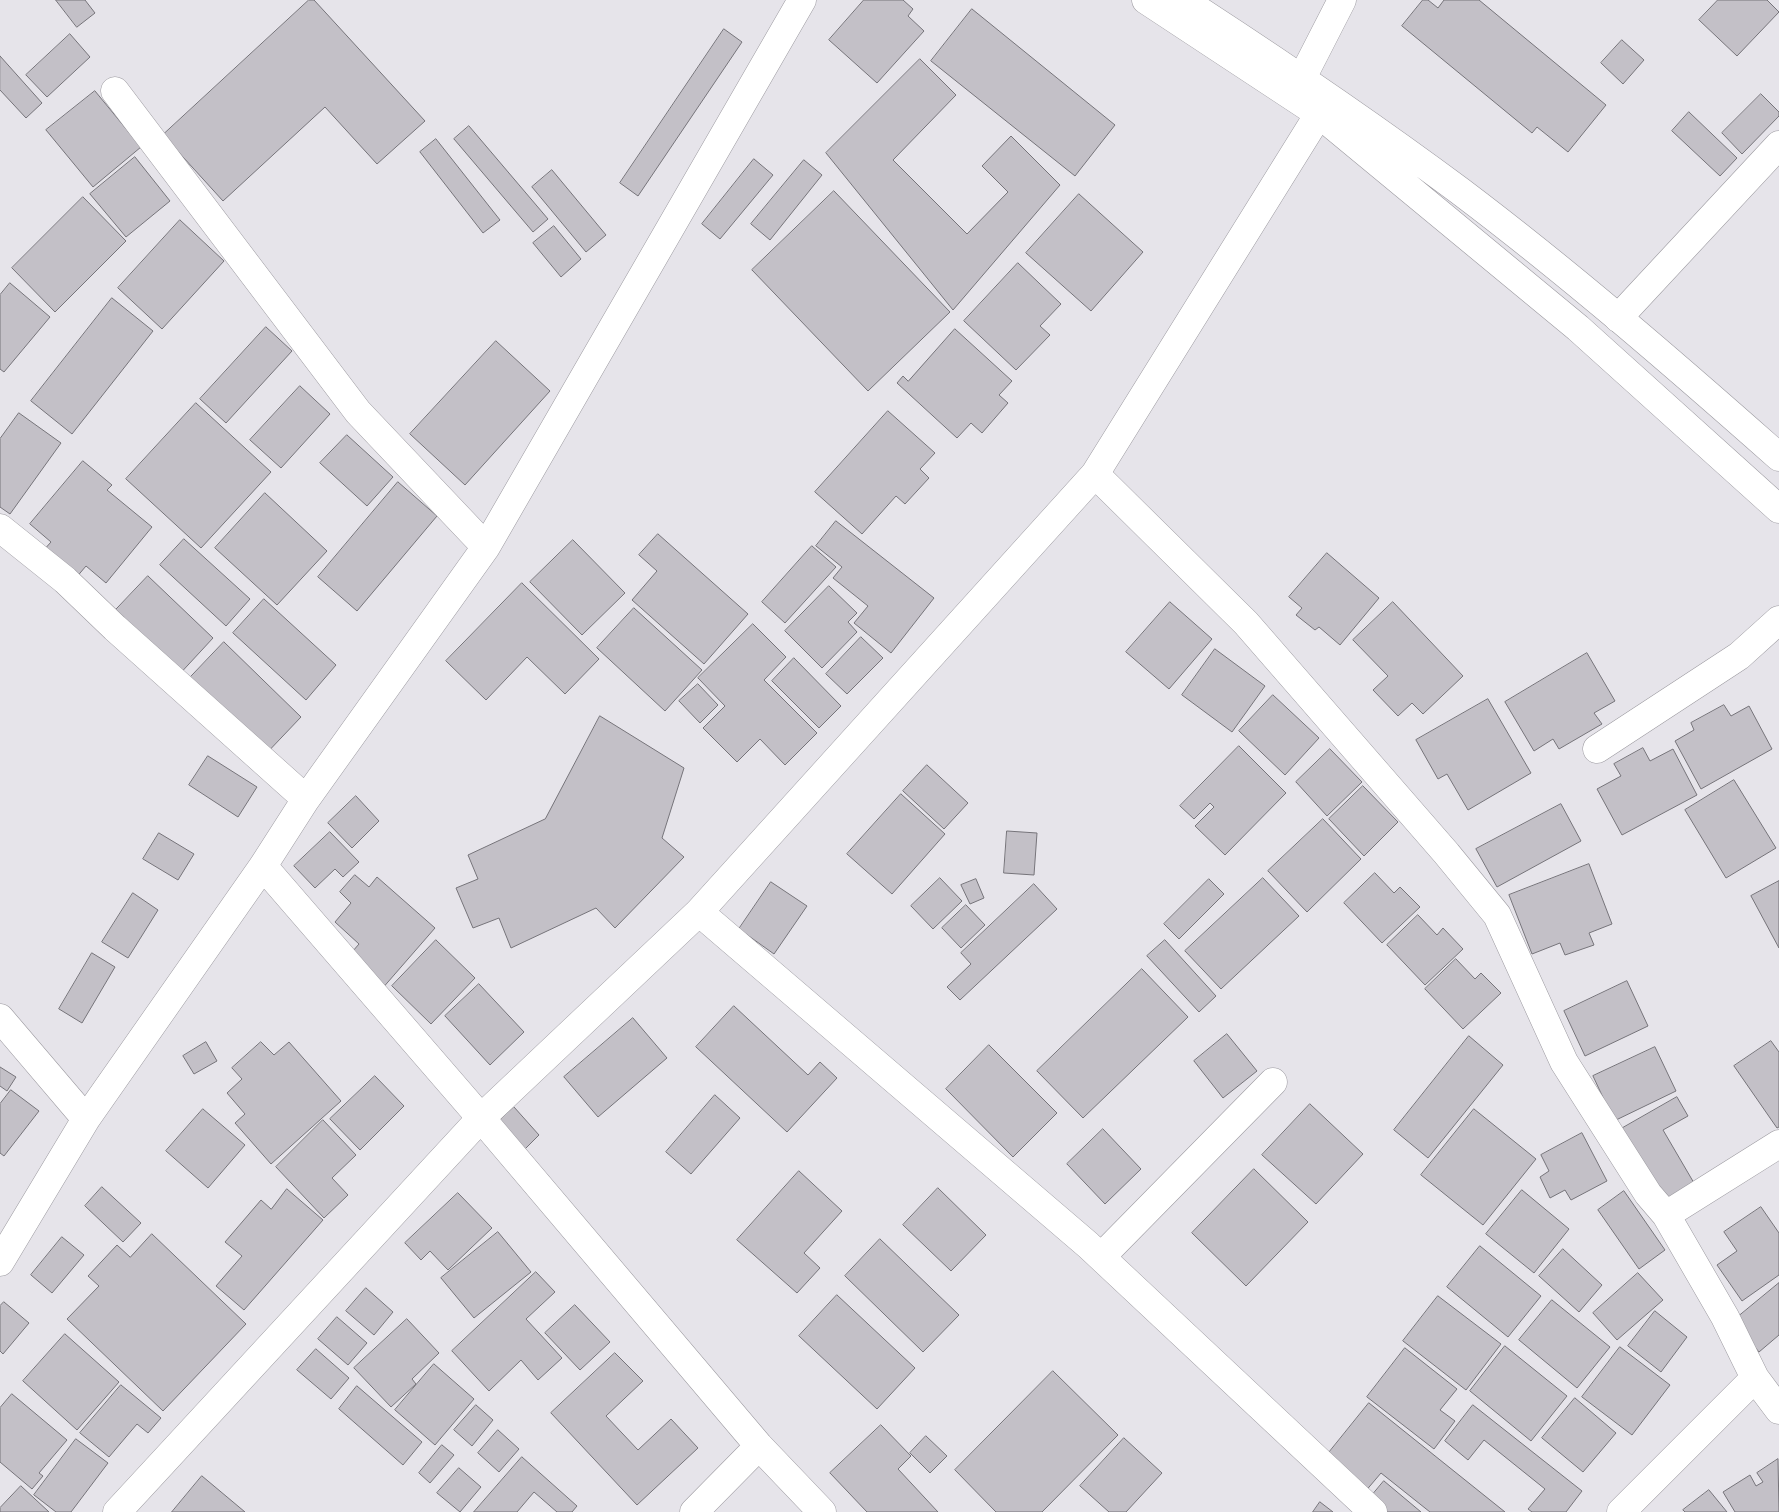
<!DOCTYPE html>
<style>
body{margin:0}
canvas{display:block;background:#e6e4ea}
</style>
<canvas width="1779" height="1512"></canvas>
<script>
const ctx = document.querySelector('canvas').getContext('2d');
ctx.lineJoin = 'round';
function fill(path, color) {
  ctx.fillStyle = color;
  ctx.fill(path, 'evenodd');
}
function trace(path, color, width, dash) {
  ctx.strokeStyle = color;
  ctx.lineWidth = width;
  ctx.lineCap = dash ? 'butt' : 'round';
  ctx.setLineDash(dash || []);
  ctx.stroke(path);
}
const building = new Path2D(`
 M56 0H85L95 13 77 27Z
 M309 0H314L425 121 377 164 325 107 223 201 163 135Z
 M864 0H903L913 9 908 16 924 31 877 83 829 40Z
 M1423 0H1428L1438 8 1444 0H1479L1606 105 1568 152 1537 127 1532 133 1402 26Z
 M1718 0H1767L1779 12 1737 56 1699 20Z
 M972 9 1115 125 1075 176 931 61Z
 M724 29 742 42 638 196 620 183Z
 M70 34 90 57 47 97 26 75Z
 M1622 40 1644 60 1623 84 1601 63Z
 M0 56 42 103 26 118 0 90Z
 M920 59 956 95 893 160 967 234 1008 192 982 166 1011 136 1060 185 953 310 826 153Z
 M95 91 141 147 93 187 46 130Z
 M1761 94 1779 112V116L1742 154 1722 133Z
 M1689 112 1737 158 1720 176 1672 131Z
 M469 126 548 219 533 232 454 139Z
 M436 139 500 220 483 233 420 152Z
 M135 157 170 201 126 237 90 194Z
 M754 159 773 175 720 239 702 224Z
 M804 160 822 175 770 240 751 224Z
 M552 170 606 235 586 252 532 187Z
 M834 191 950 312 868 391 752 270Z
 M1079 194 1143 252 1091 311 1026 253Z
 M83 197 126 241 55 312 12 268Z
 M180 220 224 261 162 329 118 288Z
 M554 226 581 259 561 277 533 243Z
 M1018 263 1061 304 1040 326 1050 335 1016 370 964 321Z
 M10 283 50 317 4 372 0 369V295Z
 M112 298 153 331 72 434 31 401Z
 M266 327 292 351 226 423 200 399Z
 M955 329 1012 381 999 395 1008 403 982 433 971 423 957 438 897 383 903 376 908 381Z
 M496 341 550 391 465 485 410 434Z
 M300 386 330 414 281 468 250 440Z
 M196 403 271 472 201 548 126 479Z
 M888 411 935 453 920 469 929 478 905 504 896 496 862 534 815 492Z
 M19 413 61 443 10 514 0 507V439Z
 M347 435 393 477 367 506 320 463Z
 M83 461 112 485 107 490 152 527 106 583 86 566 75 579 42 552 51 542 30 524Z
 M398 482 437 516 357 611 318 577Z
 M265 493 327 551 277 605 215 548Z
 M836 521 934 598 891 653 854 623 868 606 833 578 842 567 816 546Z
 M658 534 748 614 704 664 632 600 657 571 639 555Z
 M184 539 250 599 226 626 160 565Z
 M573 540 625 593 582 635 530 582Z
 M812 546 836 567 785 623 762 602Z
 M1327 553 1379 598 1340 645 1319 627 1315 630 1296 615 1302 608 1289 597Z
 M148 576 213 638 176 678 110 616Z
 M522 583 599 659 565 694 527 657 486 700 446 661Z
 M829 586 857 613 848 622 857 632 822 668 785 631Z
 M264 599 336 665 306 700 233 633Z
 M1170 602 1212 639 1169 689 1126 652Z
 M1393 602 1463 676 1423 714 1412 703 1398 716 1373 690 1388 676 1353 640Z
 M634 608 702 670 665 711 597 648Z
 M753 624 786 657 764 680 817 733 785 765 760 739 737 762 703 728 725 706 698 678Z
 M861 637 883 658 847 694 826 674Z
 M224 642 301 717 262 758 185 683Z
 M1215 649 1265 686 1232 732 1182 695Z
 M1587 653 1615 701 1594 713 1602 724 1559 749 1553 739 1534 751 1505 702Z
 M794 658 841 706 819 728 772 681Z
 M698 684 718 705 700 723 679 701Z
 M1273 695 1319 738 1285 775 1239 731Z
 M1488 699 1531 773 1468 810 1447 774 1438 779 1416 740Z
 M1724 705 1731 716 1749 706 1772 749 1701 789 1675 741 1694 730 1691 723Z
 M600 716 684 768 662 838 684 857 615 928 596 908 511 948 499 918 473 928 456 888 478 879 468 855 545 819Z
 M1239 746 1286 793 1225 855 1195 826 1214 807 1210 803 1194 819 1180 806Z
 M1643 748 1650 761 1673 749 1697 795 1622 835 1597 789 1621 776 1614 764Z
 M1330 749 1362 782 1327 816 1296 782Z
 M208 756 257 787 238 817 189 785Z
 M927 765 968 803 944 829 903 791Z
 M1734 780 1776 848 1726 878 1685 810Z
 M1363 786 1398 822 1364 856 1329 819Z
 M901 794 945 834 892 894 847 854Z
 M356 796 379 821 352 848 328 823Z
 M1561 804 1581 841 1497 887 1476 849Z
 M1323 819 1361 859 1307 912 1268 871Z
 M1007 831 1037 833 1034 875 1004 873Z
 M330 832 359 862 343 877 335 869 315 888 294 866Z
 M159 833 194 854 178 880 143 859Z
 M1589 864 1612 924 1589 933 1594 945 1565 955 1560 943 1532 954 1509 895Z
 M1375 873 1394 893 1400 887 1420 907 1382 943 1344 903Z
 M355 875 369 887 377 877 435 928 381 990 346 959 359 944 335 922 351 903 340 892Z
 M940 878 962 901 933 929 911 906Z
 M1263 878 1299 916 1221 989 1185 951Z
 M976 879 984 898 970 904 961 885Z
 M1209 879 1224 894 1179 939 1164 924Z
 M1779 881V948L1751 896Z
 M771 882 807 906 774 954 739 929Z
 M1034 884 1057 909 960 1000 947 987 971 964 961 953Z
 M133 893 158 910 128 958 102 942Z
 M966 905 985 925 961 948 942 928Z
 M1418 915 1437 935 1443 928 1463 949 1425 985 1387 945Z
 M436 940 475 978 431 1024 392 986Z
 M1165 940 1216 996 1199 1012 1147 956Z
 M92 953 115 967 82 1023 59 1009Z
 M1456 959 1475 979 1481 973 1501 993 1463 1029 1425 989Z
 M1142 969 1188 1017 1083 1118 1037 1071Z
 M1627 981 1648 1026 1585 1056 1564 1011Z
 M479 984 524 1032 490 1065 445 1016Z
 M734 1006 808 1075 820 1062 837 1078 787 1132 696 1047Z
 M633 1018 667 1058 598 1117 564 1077Z
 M1227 1034 1257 1071 1223 1098 1194 1061Z
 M1469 1036 1503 1065 1428 1158 1394 1130Z
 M1771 1041 1779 1052V1127L1777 1128 1734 1066Z
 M206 1042 217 1061 194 1074 183 1056Z
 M261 1042 274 1055 289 1042 341 1101 271 1164 235 1123 245 1114 227 1093 242 1079 232 1068Z
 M989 1045 1057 1113 1013 1157 946 1089Z
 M1655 1047 1676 1091 1614 1121 1593 1076Z
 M0 1067 16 1077 7 1091 0 1086Z
 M375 1076 404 1106 360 1150 330 1119Z
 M11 1090 39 1111 4 1156 0 1153V1104Z
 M715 1095 740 1118 691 1174 666 1152Z
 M1677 1097 1688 1116 1663 1130 1694 1183 1662 1201 1621 1129Z
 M1310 1104 1363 1154 1316 1204 1262 1155Z
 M514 1107 539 1135 525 1149 499 1121Z
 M203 1109 245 1145 208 1188 166 1151Z
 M1474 1109 1536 1159 1483 1225 1421 1175Z
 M323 1120 356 1155 332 1178 348 1195 324 1218 276 1167Z
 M1103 1129 1141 1169 1105 1204 1067 1164Z
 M1582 1133 1607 1181 1571 1200 1565 1190 1550 1198 1540 1177 1549 1171 1541 1155Z
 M1254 1169 1308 1222 1246 1286 1192 1233Z
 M799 1171 842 1211 804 1253 820 1268 797 1293 737 1240Z
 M102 1187 141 1223 123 1242 85 1206Z
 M938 1188 986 1235 951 1271 903 1225Z
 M287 1189 323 1220 244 1310 216 1286 242 1256 225 1242 261 1200 271 1209Z
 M1522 1190 1569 1229 1534 1273 1486 1234Z
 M1624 1191 1665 1250 1639 1269 1598 1210Z
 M458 1193 492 1228 448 1270 430 1251 421 1260 405 1243Z
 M1761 1207 1779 1233V1275L1742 1301 1717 1265 1737 1251 1724 1232Z
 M498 1232 531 1272 474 1318 441 1278Z
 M152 1234 246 1324 163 1411 67 1319 99 1286 88 1276 117 1245 130 1257Z
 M62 1237 84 1255 52 1293 31 1275Z
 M880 1239 959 1315 923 1352 845 1276Z
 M1480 1246 1541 1296 1508 1337 1447 1287Z
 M1563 1249 1602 1285 1579 1312 1539 1276Z
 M536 1272 555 1292 526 1319 562 1358 538 1380 521 1360 489 1391 452 1351Z
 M1638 1273 1663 1300 1617 1340 1593 1313Z
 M1779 1283V1335L1759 1352 1733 1321Z
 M366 1288 393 1312 374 1335 346 1311Z
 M837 1295 915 1368 877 1409 799 1336Z
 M1438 1296 1501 1344 1466 1390 1403 1341Z
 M1552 1300 1610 1347 1577 1388 1519 1340Z
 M4 1302 29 1323 3 1354 0 1351V1306Z
 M575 1305 610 1342 580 1370 545 1333Z
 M1655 1311 1687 1337 1661 1372 1628 1346Z
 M337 1317 367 1343 348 1365 318 1339Z
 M407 1319 439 1353 412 1379 416 1384 391 1407 354 1368Z
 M65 1334 119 1382 77 1430 23 1381Z
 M1505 1346 1567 1396 1531 1441 1470 1391Z
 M1620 1347 1670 1385 1632 1435 1582 1397Z
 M1405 1348 1457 1389 1440 1410 1455 1421 1434 1449 1367 1397Z
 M316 1349 349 1378 331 1399 297 1370Z
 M615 1353 643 1381 606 1416 638 1450 671 1419 698 1448 637 1505 551 1413Z
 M434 1364 474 1399 435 1445 395 1410Z
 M1053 1371 1118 1435 1042 1512H996L955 1470Z
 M121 1385 161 1418 148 1433 137 1424 109 1457 80 1433Z
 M357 1386 422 1442 403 1465 339 1409Z
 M12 1394 67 1440 39 1473 43 1476 32 1489 0 1462V1408Z
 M1575 1398 1616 1433 1583 1472 1542 1438Z
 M1369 1403 1505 1512H1430L1381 1473 1364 1493 1323 1460Z
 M476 1405 493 1420 472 1446 454 1430Z
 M1473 1405 1582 1491 1566 1512H1532L1528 1509 1545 1489 1484 1440 1468 1460 1445 1441Z
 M881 1425 911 1456 898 1469 938 1512H867L830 1473Z
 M498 1430 519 1449 499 1472 478 1453Z
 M926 1436 947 1456 930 1473 910 1453Z
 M1124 1438 1162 1473 1126 1512H1109L1080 1486Z
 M76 1439 108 1463 71 1512H56L34 1495Z
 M442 1445 454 1455 430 1483 419 1473Z
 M522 1457 577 1506 572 1512H557L534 1492 517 1512H474Z
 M1778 1459 1779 1512H1735L1723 1492 1750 1475 1756 1486 1763 1482 1757 1473Z
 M459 1468 481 1487 460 1512 437 1493Z
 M202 1476 245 1512H172Z
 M1384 1481 1421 1512H1385L1369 1499Z
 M21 1486 49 1512H0V1508Z
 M1709 1490 1727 1512H1685L1683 1510Z
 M1320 1502 1333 1512H1313Z`);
fill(building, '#c3c0c7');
trace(building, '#76747a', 1);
const street = new Path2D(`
 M1302 78 1342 0
 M115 91 358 412 486 547
 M1618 318 1779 145
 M1095 474 1246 623 1447 854 1497 915 1564 1062 1648 1194 1666 1215 1725 1317 1755 1378 1779 1410
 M0 528 65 580 115 628 306 799
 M1597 749 1739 656 1779 620
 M263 866 481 1118 759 1446 822 1512
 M699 912 1088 1245 1373 1512
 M0 1018 86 1119
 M1666 1215 1779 1144
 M1101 1257 1273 1082
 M0 1262 86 1119 263 866 306 799 486 547 802 0
 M117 1512 481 1118 699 912 1095 474 1319 114
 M694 1512 759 1446
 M1621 1512 1755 1378`);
const primary = new Path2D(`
 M1146 0 1319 114 1578 328 1779 509
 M1183 0C1277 61 1370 124 1460 191 1570 274 1675 365 1779 457`);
trace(street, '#9c9aa0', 29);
trace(primary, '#9c9aa0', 29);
trace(street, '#fff', 28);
trace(primary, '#fff', 28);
</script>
